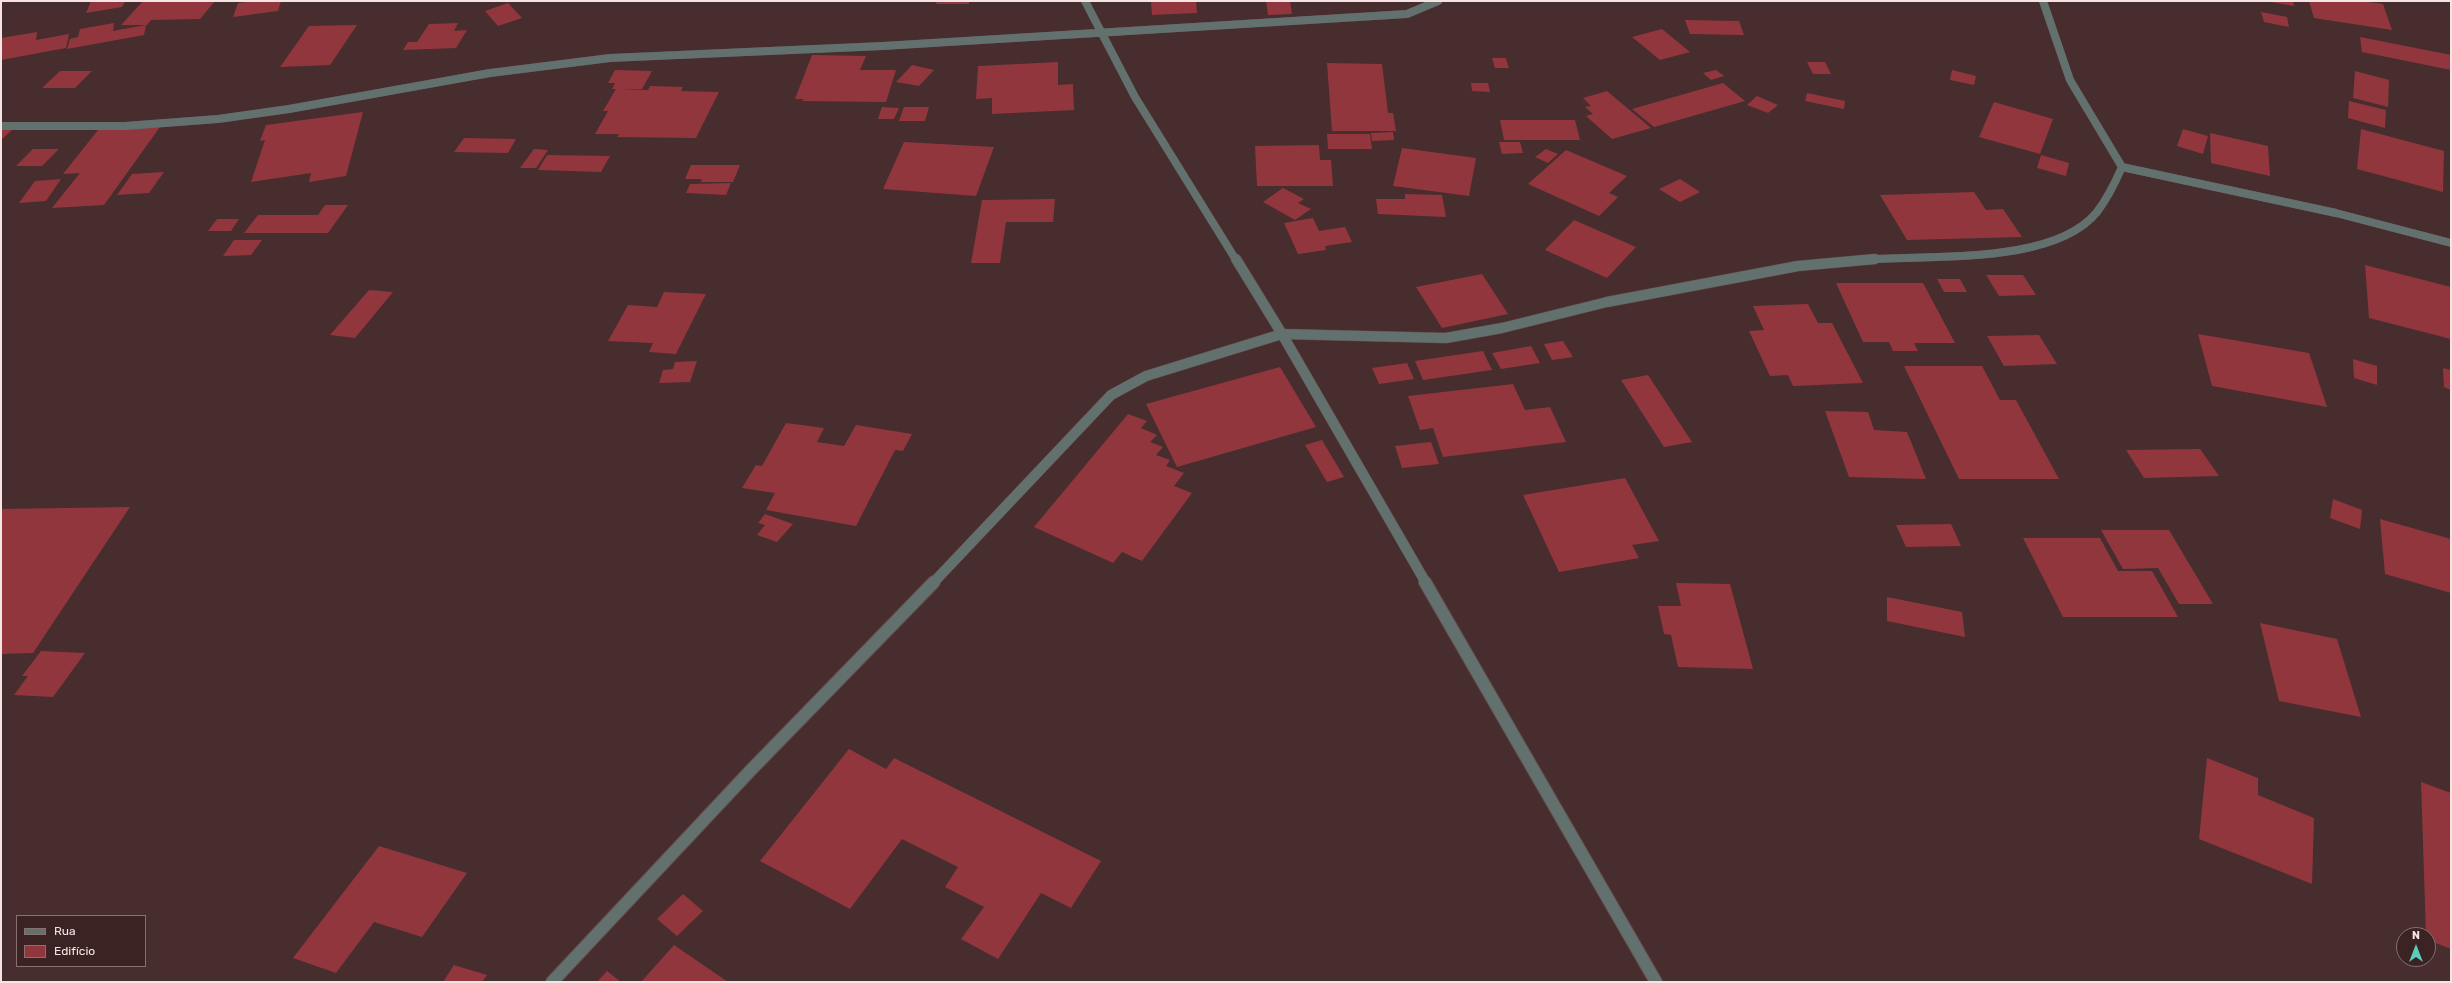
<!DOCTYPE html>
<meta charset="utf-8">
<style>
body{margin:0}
#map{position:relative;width:2452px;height:983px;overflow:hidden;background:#472d2d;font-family:Rubik,sans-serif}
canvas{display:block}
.frame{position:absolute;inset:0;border:2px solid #f6e4e4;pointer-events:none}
.legend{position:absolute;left:16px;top:915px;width:130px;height:52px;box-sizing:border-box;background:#3c2323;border:1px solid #867070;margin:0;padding:5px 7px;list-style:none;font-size:12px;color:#f6e4e4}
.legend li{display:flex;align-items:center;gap:8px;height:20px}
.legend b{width:20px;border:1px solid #867070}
.north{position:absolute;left:2396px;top:927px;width:40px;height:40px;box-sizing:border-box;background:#3c2323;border:1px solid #867070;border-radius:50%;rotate:0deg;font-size:11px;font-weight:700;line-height:16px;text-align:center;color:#f6e4e4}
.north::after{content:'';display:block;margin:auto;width:14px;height:18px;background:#5acebe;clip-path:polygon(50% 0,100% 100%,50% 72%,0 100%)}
</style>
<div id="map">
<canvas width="2452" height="983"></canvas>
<div class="frame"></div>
<ul class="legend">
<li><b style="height:5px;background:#62716e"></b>Rua</li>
<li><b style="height:11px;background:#92363e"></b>Edifício</li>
</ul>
<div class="north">N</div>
</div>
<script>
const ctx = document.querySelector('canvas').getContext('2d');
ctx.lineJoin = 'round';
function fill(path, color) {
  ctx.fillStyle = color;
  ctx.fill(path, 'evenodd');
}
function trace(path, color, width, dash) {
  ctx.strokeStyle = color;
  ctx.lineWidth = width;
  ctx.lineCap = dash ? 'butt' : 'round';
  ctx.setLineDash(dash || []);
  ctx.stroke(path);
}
fill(new Path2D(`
 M91 1H125L122 7 86 13Z
 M143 1H215L200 19 151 20 147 25H121Z
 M256 1H281L278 11 233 17 238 3Z
 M937 1H969V4H936Z
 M1151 1H1196L1197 13 1152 15Z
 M1266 1H1290L1292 14 1268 15Z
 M2272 1H2293L2294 6 2271 2Z
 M2309 1H2361L2383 4 2392 30 2314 18Z
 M508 3 522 18 498 26 485 11Z
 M2261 12 2287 17 2289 27 2264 22Z
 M1685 20 1739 21 1744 35 1690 34Z
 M114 23 113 31 146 25 144 35 67 49 70 39 78 37 80 29Z
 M458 23 454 31 467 30 456 48 403 50 408 42H417L429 24Z
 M357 25 330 65 280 67 309 26Z
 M1662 29 1690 52 1660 60 1632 37Z
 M37 32 36 40 69 34 66 48 1 60V38Z
 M2360 37 2451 55V70L2362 52Z
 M812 55 866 56 860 70H896L886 102 802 101 804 99H795Z
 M1492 58H1506L1509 68H1495Z
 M1058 62V85L1073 84 1074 110 992 114V98L976 99 978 66Z
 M1807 62H1825L1831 74H1813Z
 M1327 63 1382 64 1388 113H1393L1396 131H1332Z
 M912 65 934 70 919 86 896 82Z
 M615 70 652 71 642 89H620L648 90 650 86 683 87 681 91 719 92 696 138 617 137 619 134H595L608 111H603L616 89H612L615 83H608Z
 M1716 70 1724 76 1711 80 1703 73Z
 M1952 70 1976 76 1974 85 1950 80Z
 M60 71H92L75 88H42Z
 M2355 71 2389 80 2388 107 2353 98Z
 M1471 83H1488L1490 92 1472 91Z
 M1723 83 1745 101 1654 127 1632 109Z
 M1607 91 1651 128 1612 139 1586 116 1593 114 1585 107 1591 106 1583 98Z
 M1807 93 1845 101 1844 109 1805 101Z
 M1757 96 1778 105 1768 113 1747 105Z
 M2349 101 2386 110 2385 128 2348 118Z
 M1994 102 2053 119 2040 154 1979 137Z
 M882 107 899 108 894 119H878Z
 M904 107H929L925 121H899Z
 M363 112 346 176 309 182 311 173 251 182 265 140 260 141 266 125Z
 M1500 120H1575L1580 140H1504Z
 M160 127 104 205 52 208 80 173 63 174 98 130Z
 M1 129H13L1 140Z
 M2183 129 2208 136 2203 154 2177 146Z
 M2361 129 2444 151 2443 192 2357 169Z
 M1393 132 1394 140 1372 141 1371 133Z
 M2210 133 2268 146 2270 176 2211 163Z
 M1327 134H1370L1372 149H1328Z
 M464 138 516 139 508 153 454 152Z
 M904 142 994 147 976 196 883 189Z
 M1499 142H1520L1523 153 1502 154Z
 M1319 145 1320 160H1331L1333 186H1257L1255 146Z
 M1402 148 1476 158 1469 196 1393 186Z
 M33 149H59L42 166H16Z
 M534 149 548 150 536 168H520Z
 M1546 149 1558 154 1548 163 1535 157Z
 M1566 150 1627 176 1609 193 1618 197 1599 216 1528 184Z
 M547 155 610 156 601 172 538 170Z
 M2041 155 2069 163 2066 176 2037 168Z
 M691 165H740L733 182H701L702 179H685Z
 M164 172 149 193 117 195 132 174Z
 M61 179 46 201 19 203 35 181Z
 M1680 179 1700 192 1680 202 1659 189Z
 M731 183 726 195 686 193 690 184Z
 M1283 188 1304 199 1298 203 1311 209 1295 220 1263 202Z
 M1974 192 1986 210 2003 209 2022 237 1907 240 1880 195Z
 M1405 194 1442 195 1446 217 1378 214 1376 199H1405Z
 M1055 199 1053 222H1006L1000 263H971L982 200Z
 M325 205H348L328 233H244L258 215H318Z
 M1313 218 1319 231 1345 227 1352 242 1325 246 1326 250 1298 254 1284 223Z
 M217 219H239L231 231H208Z
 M1574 220 1636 247 1607 278 1545 250Z
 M234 240H262L251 255 223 256Z
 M2365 265 2451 287V339L2369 318Z
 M1482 274 1508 314 1442 328 1416 287Z
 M1986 275H2023L2036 295 1999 296Z
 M1937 279H1960L1967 292H1944Z
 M1836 283H1923L1955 343H1914L1918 351H1893L1889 342H1863Z
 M369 290 393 292 355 338 330 335Z
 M664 292 706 294 676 354 649 352 653 343 608 341 628 305 657 307Z
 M1808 304 1818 323H1832L1863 383 1793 386 1788 375 1770 376 1749 331 1764 330 1753 306Z
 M2198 334 2309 353 2327 407 2212 386Z
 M2039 335 2057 364 2004 366 1987 336Z
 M1563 341 1573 357 1552 360 1544 344Z
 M1531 346 1540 363 1501 369 1492 353Z
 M1483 351 1492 370 1423 380 1415 361Z
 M2353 359 2377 366V385L2354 378Z
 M697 361 690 382 659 383 663 370 673 369 675 362Z
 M1407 363 1414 379 1379 384 1372 368Z
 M1904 366H1982L2000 400H2016L2059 479H1959Z
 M1280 367 1316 427 1177 467 1146 404Z
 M2443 368 2451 370V390L2444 387Z
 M1648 375 1692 442 1664 447 1621 380Z
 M1513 384 1525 410 1550 407 1566 442 1443 457 1433 428 1420 430 1408 396Z
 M1825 411 1868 412 1874 430 1907 432 1926 479 1849 477Z
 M1128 414 1147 421 1141 428 1157 435 1150 442 1163 447 1156 455 1170 460 1166 466 1184 473 1174 486 1192 493 1142 561 1122 552 1113 563 1034 527Z
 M786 423 824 428 817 442 844 446 856 425 912 434 903 451 895 450 856 526 766 510 775 493 742 488 756 465 762 466Z
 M1322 440 1344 477 1327 482 1305 445Z
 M1431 442 1439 464 1402 468 1395 446Z
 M2200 449 2219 476 2144 478 2126 450Z
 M1625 478 1659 541 1632 545 1639 558 1559 572 1523 495Z
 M2333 499 2362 510 2360 529 2330 518Z
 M130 507 33 653 1 654V509Z
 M765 514 793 524 777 542 757 535 765 525 758 523Z
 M2380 519 2451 539V593L2385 574Z
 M1951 524 1961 546 1906 547 1896 525Z
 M2101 530H2169L2213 604H2179L2158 568 2123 569Z
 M2023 538H2100L2118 571H2152L2178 617H2063Z
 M1676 583 1730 584 1753 669 1678 667 1671 635 1664 634 1658 606H1681Z
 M1887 597 1962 612 1965 637 1887 621Z
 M2260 623 2337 639 2361 717 2279 701Z
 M41 651 85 653 53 697 14 695 28 676H22Z
 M849 749 886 769 894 758 1101 861 1071 908 1041 893 998 959 961 939 984 907 945 887 958 867 902 839 850 909 760 861Z
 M2207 758 2258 778V795L2314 818 2312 884 2199 839Z
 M2421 782 2451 793V949L2428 940 2426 935Z
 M379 846 467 873 422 937 374 922 336 973 293 958Z
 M683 894 703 911 677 936 657 919Z
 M674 945 728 982H641Z
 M454 965 487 975 482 982H443Z
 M607 971 621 982H597Z`), '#92363e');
const minorFar2 = new Path2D(`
 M1085 1 1135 97 1236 260
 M1 126H125L218 119 289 109 490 73 610 58 883 46 1407 14 1438 1
 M2122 167 2336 213 2451 243
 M1863 260C1928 254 2053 266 2097 212 2107 199 2115 183 2122 167L2070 80 2043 1`);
const minorFar1 = new Path2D(`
 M1236 259 1282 334 1426 583
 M933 583 1111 395 1146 376 1282 334 1446 338 1502 328 1607 302 1798 266 1875 259`);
const minor = new Path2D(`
 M1425 582 1656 982
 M552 982 750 771 934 582`);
trace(minorFar2, '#634a4a', 8);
trace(minorFar1, '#634a4a', 11);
trace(minor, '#634a4a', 14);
trace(minorFar2, '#62716e', 8);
trace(minorFar1, '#62716e', 10);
trace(minor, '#62716e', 12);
</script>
